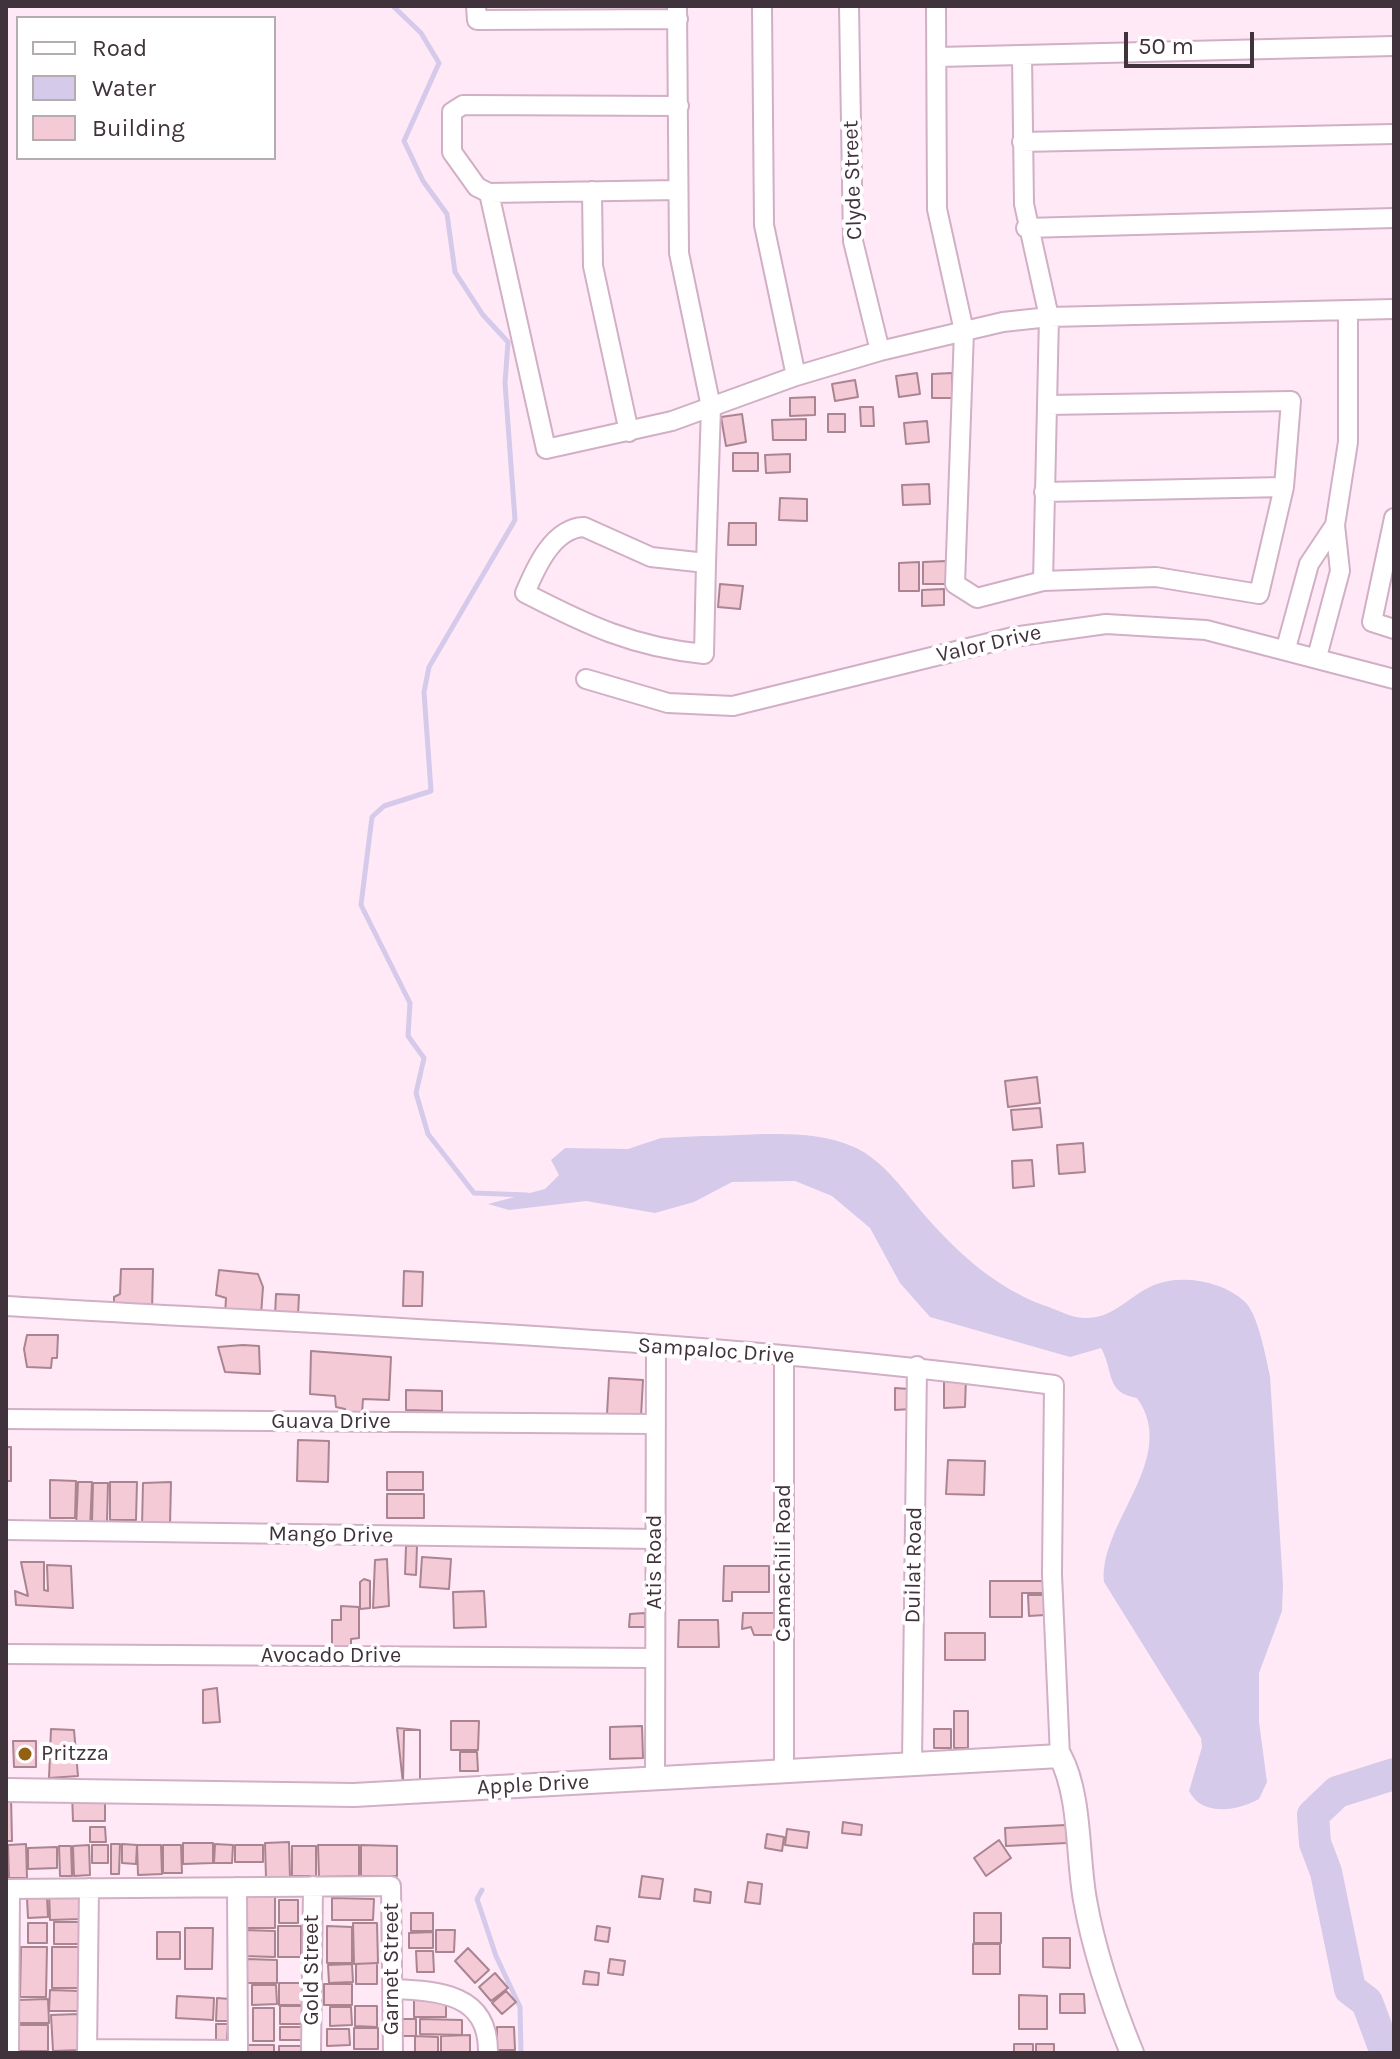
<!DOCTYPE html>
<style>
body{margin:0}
#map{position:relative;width:1400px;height:2059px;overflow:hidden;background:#ffe9f7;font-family:Karla,sans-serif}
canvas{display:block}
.frame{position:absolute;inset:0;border:8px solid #41333c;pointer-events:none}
.legend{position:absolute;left:16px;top:16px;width:260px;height:144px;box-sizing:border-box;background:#fff;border:2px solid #b3adb1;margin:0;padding:10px 14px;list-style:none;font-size:24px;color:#41333c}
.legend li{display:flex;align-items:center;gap:16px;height:40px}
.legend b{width:40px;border:2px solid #b3adb1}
.scale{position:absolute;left:1124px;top:32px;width:130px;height:36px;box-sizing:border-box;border:4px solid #41333c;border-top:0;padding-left:10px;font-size:24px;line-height:28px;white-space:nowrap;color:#41333c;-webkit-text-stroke:6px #fff;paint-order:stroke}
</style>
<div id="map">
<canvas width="1400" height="2059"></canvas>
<div class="frame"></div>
<ul class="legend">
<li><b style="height:10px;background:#fff"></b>Road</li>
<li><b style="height:22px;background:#d5caea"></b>Water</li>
<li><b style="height:22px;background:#f4cad7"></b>Building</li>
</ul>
<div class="scale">50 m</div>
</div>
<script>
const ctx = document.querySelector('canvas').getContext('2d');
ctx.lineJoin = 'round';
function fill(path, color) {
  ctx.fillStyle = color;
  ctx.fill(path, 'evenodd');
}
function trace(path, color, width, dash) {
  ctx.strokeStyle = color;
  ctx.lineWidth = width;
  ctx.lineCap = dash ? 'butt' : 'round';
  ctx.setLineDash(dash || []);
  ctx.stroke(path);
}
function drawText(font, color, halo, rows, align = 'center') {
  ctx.font = font + ' Karla,sans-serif';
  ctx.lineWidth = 8;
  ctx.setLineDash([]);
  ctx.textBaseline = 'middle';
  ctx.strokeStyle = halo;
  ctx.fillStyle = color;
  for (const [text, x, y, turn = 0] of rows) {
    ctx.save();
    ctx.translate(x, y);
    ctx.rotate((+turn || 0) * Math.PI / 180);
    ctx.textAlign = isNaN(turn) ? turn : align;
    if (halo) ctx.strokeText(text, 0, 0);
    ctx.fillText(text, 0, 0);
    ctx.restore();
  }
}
fill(new Path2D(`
 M703 1136C750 1136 810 1127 854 1147 885 1161 906 1194 928 1219 960 1255 997 1288 1043 1305 1056 1309 1071 1318 1084 1318 1114 1319 1128 1296 1154 1285 1182 1274 1223 1281 1245 1302 1258 1314 1266 1358 1270 1376L1283 1585 1282 1611 1259 1673V1722L1267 1782 1259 1799C1238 1811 1202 1817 1189 1791L1202 1747 1201 1738 1104 1582C1099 1522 1180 1458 1137 1398 1105 1393 1114 1371 1101 1348L1070 1357 930 1317 900 1283 870 1228 832 1196 795 1181 732 1182 694 1202 655 1213 586 1201 509 1210 488 1204 545 1189 559 1175 551 1160 565 1148 628 1149 661 1138Z`), '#d5caea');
trace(new Path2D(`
 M393 6 421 33 439 63 404 141 423 181 447 214 455 272 483 315 508 342 505 383 515 520 429 667 424 692 431 791 384 806 372 817 361 905 410 1003 408 1036 424 1058 416 1093 428 1134 474 1193 527 1195
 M482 1890 477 1899 496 1956 520 2007 521 2053`), '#d5caea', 5);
trace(new Path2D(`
 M1386 2053 1367 2002 1350 1989 1326 1872 1315 1843 1313 1815 1337 1792 1394 1774`), '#d5caea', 32);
const building = new Path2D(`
 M917 373 920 394 899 397 896 376Z
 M952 373V398H932V374Z
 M855 380 858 397 835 401 832 384Z
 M815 397V415L790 416V398Z
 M860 407H873L874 426H861Z
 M742 414 746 442 726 446 721 417Z
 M828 414H845V432H828Z
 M806 419V440H773L772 420Z
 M927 421 929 442 906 444 904 423Z
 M733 453H758V471H733Z
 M790 454V472L766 473 765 455Z
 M929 484 930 504 903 505 902 485Z
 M780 498 807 499V521L779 520Z
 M729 523H756V545H728Z
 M947 561V584H923V562Z
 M919 562V591H899V563Z
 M720 584 743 586 740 609 718 607Z
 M944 589V605L922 606V590Z
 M1037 1077 1040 1103 1008 1107 1005 1081Z
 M1040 1108 1042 1127 1013 1130 1011 1110Z
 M1083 1143 1085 1172 1059 1174 1057 1145Z
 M1032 1160 1034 1186 1013 1188 1012 1161Z
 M121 1269H153L152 1312 114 1304V1297L120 1294Z
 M219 1270 258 1274 263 1287 261 1315H225L226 1298 216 1295Z
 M404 1271 423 1272 422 1306H403Z
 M276 1294 299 1295 298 1315H275Z
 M27 1335H58L57 1358H52L51 1368 27 1367 24 1349Z
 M243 1345 259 1346 260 1374 225 1372 218 1347Z
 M311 1351 391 1357 389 1400 363 1399 362 1414 345 1413V1409L336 1407 335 1396 310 1394Z
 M966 1377 965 1407 944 1408V1379Z
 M609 1378 643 1380 641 1416 607 1414Z
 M895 1388 909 1389 911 1409 895 1410Z
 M406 1390 442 1391V1411L406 1410Z
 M298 1440 329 1441 328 1482 297 1481Z
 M6 1447H11V1481H6Z
 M948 1460 985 1461 984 1495 946 1494Z
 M387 1472H423V1490H387Z
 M50 1480 76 1481 75 1518H50Z
 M78 1482H92L90 1529 76 1528Z
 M110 1482H137L136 1520H110Z
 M171 1482 170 1525 142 1527 143 1483Z
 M93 1483H108L107 1522H92Z
 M387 1494H424V1518H387Z
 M406 1546H417L416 1575 405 1574Z
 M422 1557 451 1559 449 1589 420 1587Z
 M387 1559 389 1606 373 1608 375 1560Z
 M21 1562H44V1590L48 1591 47 1565 71 1566 73 1608 16 1605 15 1591 28 1596Z
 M724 1566H769V1592H732V1601H723Z
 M364 1579 370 1581V1608L360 1609V1582Z
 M990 1581H1046V1593H1022V1617H990Z
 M484 1591 486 1627 454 1628 453 1592Z
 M1028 1595H1045V1615L1029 1616Z
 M341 1606 359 1607V1638L351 1639V1653L332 1654V1620H341Z
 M645 1613V1627H629L630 1614Z
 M743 1613H775V1635H754L751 1627 742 1629Z
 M679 1620H718L719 1647H678Z
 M945 1633H985V1660H945Z
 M217 1688 220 1722 203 1723V1690Z
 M954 1711H968V1748H954Z
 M451 1721H479L478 1750H451Z
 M642 1726 643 1758 610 1759V1727Z
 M397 1728 420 1730V1783L403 1784Z
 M51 1729 74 1730 78 1776 49 1778Z
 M934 1729H951V1748H934Z
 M404 1730H420V1783L403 1784Z
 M13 1741H36V1767H14Z
 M460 1752H477L478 1771H460Z
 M72 1794H105V1821H73Z
 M6 1797H11L12 1841H6Z
 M843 1822 862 1825 861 1835 842 1833Z
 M1066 1825 1067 1843 1006 1846 1005 1828Z
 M90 1827H105L106 1842H90Z
 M787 1829 809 1832 807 1848 785 1845Z
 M767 1834 784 1837 782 1851 765 1848Z
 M999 1840 1011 1858 986 1876 974 1858Z
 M289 1842 290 1878 266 1879 265 1843Z
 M183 1843H213V1863L183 1864Z
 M26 1844 27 1878H9L8 1845Z
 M111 1844H120L119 1874H111Z
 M122 1844 137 1845 136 1864 122 1863Z
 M215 1844 233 1845 232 1863H214Z
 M89 1845 90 1875 74 1876 73 1846Z
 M92 1845H108V1863H92Z
 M137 1845H161L162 1874 138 1875Z
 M163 1845H181L182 1873H163Z
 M235 1845H263V1862H235Z
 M318 1845H359V1876L319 1877Z
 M361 1845 397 1846V1876H361Z
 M59 1846H71L72 1876H60Z
 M292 1846H316V1876H292Z
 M57 1847V1868L28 1869V1848Z
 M642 1876 663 1879 660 1899 639 1897Z
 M748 1882 762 1884 760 1904 745 1902Z
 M695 1889 711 1892 710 1903 694 1901Z
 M49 1891H80L81 1919 50 1920Z
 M247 1896H275V1928H247Z
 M47 1897 48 1917 28 1918 27 1898Z
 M332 1898 374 1899 373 1920H332Z
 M279 1900H298V1923H279Z
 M411 1913H433V1931H411Z
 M974 1913H1001V1943H974Z
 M54 1922H80L81 1944H54Z
 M28 1923H47V1943H28Z
 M353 1923H377L378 1963 354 1964Z
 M278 1926H301V1957H278Z
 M327 1926 352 1927V1963H327Z
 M597 1926 610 1928 608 1942 595 1940Z
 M185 1928H213L212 1969H185Z
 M244 1930 275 1931V1957L244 1956Z
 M436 1930H455L454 1952H436Z
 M157 1932H180V1959H157Z
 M433 1932V1948H409V1933Z
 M1043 1938H1070V1968L1043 1967Z
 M973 1944H1000V1974H973Z
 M21 1947H47L46 1997H20Z
 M52 1947H81L80 1988H52Z
 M468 1948 489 1970 475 1983 455 1961Z
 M416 1951H433L434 1972H417Z
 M247 1959 277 1960V1983H246Z
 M610 1959 625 1961 623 1975 608 1973Z
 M377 1963V1984H356V1964Z
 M352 1964 353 1982 329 1983 328 1965Z
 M585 1971 599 1973 598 1985 583 1984Z
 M495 1973 508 1988 491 2001 479 1987Z
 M279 1983H306V2005H279Z
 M324 1984H352V2005H324Z
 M252 1985H276L277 2004 252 2005Z
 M50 1990 80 1991V2011H49Z
 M506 1991 516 2002 502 2014 492 2003Z
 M1060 1994H1084L1085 2013H1060Z
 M1019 1995 1047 1996V2029H1019Z
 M177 1996 214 1998 213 2020 176 2018Z
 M414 1997H446V2017H414Z
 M217 1998 230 1999 229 2021H216Z
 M48 1999 49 2023H19L18 2000Z
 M280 2006H303V2024H280Z
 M355 2006H377V2027L355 2026Z
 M330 2007H351L352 2025 330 2026Z
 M253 2008H274V2041H253Z
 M79 2014 80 2050 53 2051 51 2015Z
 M397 2019H416V2036H397Z
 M420 2019 462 2020V2035L420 2034Z
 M216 2024H228L227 2040H216Z
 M18 2025H48V2051H18Z
 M280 2027H302V2040H280Z
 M497 2027H514L515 2050H497Z
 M354 2028H378V2049H354Z
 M327 2029H349L350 2045 327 2046Z
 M470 2035V2052L441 2053V2036Z
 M415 2036 438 2037V2053H415Z
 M1014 2044H1033V2053H1014Z
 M1036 2044H1054V2053H1036Z
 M247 2045H274V2053H247Z
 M279 2046H301V2053H279Z`);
fill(building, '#f4cad7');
trace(building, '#aa8490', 2);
const minor = new Path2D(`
 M476 6 477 20 678 19
 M677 6 679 253 711 407 706 563 651 557 584 527C553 528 536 567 525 593 587 625 633 647 704 654L706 563
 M762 6 764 225 796 376
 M849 6 853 241 880 351
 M936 6 937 209 964 331 955 584 977 598 1043 581
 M1022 55 1024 204 1049 317 1043 581 1156 577 1259 594 1284 487 1291 401 1047 405
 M938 57 1394 46
 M1022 142 1394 134
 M678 190 489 193 477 187 452 152V112L463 105 679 106
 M592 191 593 266 629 432
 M489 193 546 449 672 421 796 376 880 351 1003 322 1049 317 1394 309
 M1026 228 1394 218
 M1044 492 1284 487
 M1394 518 1372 622 1394 629
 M1286 648 1309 564 1335 525
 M1317 657 1340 571 1335 525 1348 442V310
 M586 679 668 703 733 706 1013 637 1106 624 1206 630 1394 679
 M6 1306C355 1327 707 1338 1054 1385L1052 1574 1060 1756
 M6 1419 656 1424
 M6 1530 656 1539
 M6 1654 655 1658
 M912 1763 917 1366
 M784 1771V1356
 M655 1778 656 1346
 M237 1887 238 2053
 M6 1889 391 1886 393 2053
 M393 1989C438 1991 489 1993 488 2053
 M87 2049 238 2050
 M9 2053 10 1889
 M87 2053 89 1888
 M311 2053 313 1886`);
const tertiary = new Path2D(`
 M6 1790 354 1795 1060 1756C1081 1795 1077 1856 1085 1900 1094 1952 1112 2004 1132 2053`);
trace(minor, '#d1afc5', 22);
trace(tertiary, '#d1afc5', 26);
trace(minor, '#fff', 18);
trace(tertiary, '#fff', 22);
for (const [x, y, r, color] of [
 [25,1754,8,"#936111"]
]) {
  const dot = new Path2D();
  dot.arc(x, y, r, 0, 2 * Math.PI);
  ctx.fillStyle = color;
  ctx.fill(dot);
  trace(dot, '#fff', 3);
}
drawText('22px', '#41333c', '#fff', [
 ["Clyde Street",853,180,-92],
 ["Valor Drive",989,644,-13],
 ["Sampaloc Drive",716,1351,4],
 ["Guava Drive",331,1422],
 ["Mango Drive",331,1535,1],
 ["Atis Road",655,1562,-90],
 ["Camachili Road",784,1563,-90],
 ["Duilat Road",914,1565,-89],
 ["Avocado Drive",331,1656],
 ["Apple Drive",533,1785,-3],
 ["Garnet Street",392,1969,-90],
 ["Gold Street",312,1970,-90]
]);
drawText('22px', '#41333c', '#fff', [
 ["Pritzza",41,1754]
], 'left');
</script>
